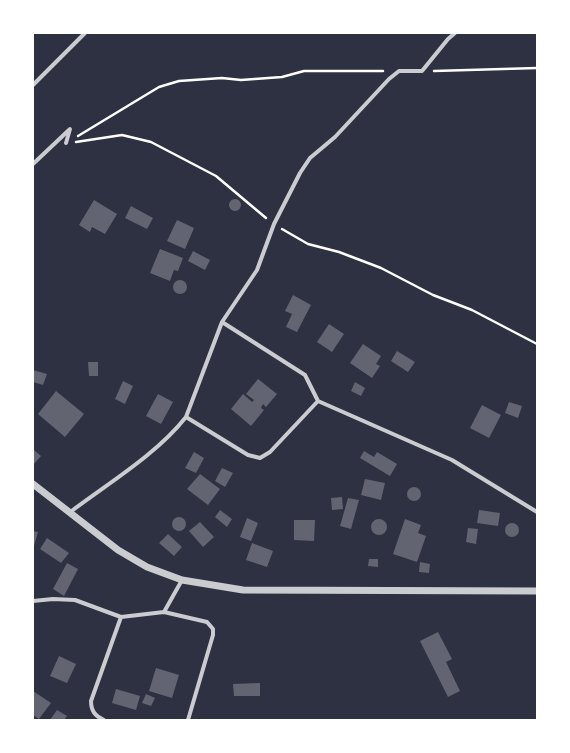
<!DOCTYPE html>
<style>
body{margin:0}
#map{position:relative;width:570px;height:753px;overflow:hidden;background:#2d3142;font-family:"Exo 2",sans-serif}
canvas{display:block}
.frame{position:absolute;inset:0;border:34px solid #fff;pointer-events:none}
</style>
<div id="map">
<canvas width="570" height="753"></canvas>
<div class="frame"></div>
</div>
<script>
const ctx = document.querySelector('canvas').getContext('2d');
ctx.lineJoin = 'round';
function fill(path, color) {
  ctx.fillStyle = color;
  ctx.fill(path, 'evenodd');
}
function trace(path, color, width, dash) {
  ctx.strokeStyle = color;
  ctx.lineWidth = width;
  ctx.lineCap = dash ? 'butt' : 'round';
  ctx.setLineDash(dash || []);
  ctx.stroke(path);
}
fill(new Path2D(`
 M229 205a6 6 0 1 1 12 0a6 6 0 1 1-12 0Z
 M94 200 117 214 105 234 92 227 90 232 79 225Z
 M131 206 153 218 147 229 125 218Z
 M177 220 194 228 185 249 167 241Z
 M160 249 183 258 178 271 174 270 170 281 150 273Z
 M193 251 210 260 205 270 188 261Z
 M173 287a7 7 0 1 1 14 0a7 7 0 1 1-14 0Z
 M293 295 311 305 297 332 286 327 292 314 285 311Z
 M329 324 344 334 332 352 317 342Z
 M363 344 381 356 376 364 380 366 372 378 350 363Z
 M397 351 415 362 408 372 391 361Z
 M88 362H98V376H89Z
 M33 370 47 374 43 385 33 382Z
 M258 379 277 394 266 407 263 404 261 408 264 410 251 426 231 409 243 394 252 402 254 400 246 394Z
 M123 381 133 386 125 404 115 399Z
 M355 382 365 388 361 396 351 391Z
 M56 391 84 414 65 437 38 414Z
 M158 394 173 402 161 424 146 416Z
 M509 402 522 406 518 418 505 413Z
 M482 405 501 415 489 438 470 428Z
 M33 449 41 456 33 465Z
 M364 451 374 457 377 452 397 464 390 476 360 458Z
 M194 452 204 458 196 473 185 468Z
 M222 468 233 473 225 487 215 481Z
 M200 474 220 489 208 505 187 489Z
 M365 479 385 483 381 500 361 495Z
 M407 494a7 7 0 1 1 14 0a7 7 0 1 1-14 0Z
 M342 497 343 509 332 510 331 498Z
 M348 498 359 500 351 529 340 526Z
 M220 510 232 519 227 527 215 517Z
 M479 510 500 513 498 526 477 523Z
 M172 524a7 7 0 1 1 14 0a7 7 0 1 1-14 0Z
 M247 518 258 523 251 541 240 537Z
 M371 527a8 8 0 1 1 16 0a8 8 0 1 1-16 0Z
 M405 519 421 525 418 533 426 536 417 562 393 554Z
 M294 520H315L314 541 294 540Z
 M200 522 214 537 203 547 189 531Z
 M505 530a7 7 0 1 1 14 0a7 7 0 1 1-14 0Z
 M468 528 478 529 476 544 466 542Z
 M33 531 38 532 33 549Z
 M168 534 182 547 174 556 159 543Z
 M47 538 69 553 61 563 40 549Z
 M252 543 273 551 267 567 246 560Z
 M369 559H378V567L368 566Z
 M420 562 430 564 429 573 419 572Z
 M67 563 78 569 64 596 53 589Z
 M438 632 452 659 446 662 460 691 448 697 420 641Z
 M59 656 76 664 67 683 50 676Z
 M156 668 179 675 172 698 149 691Z
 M260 683V696H234L233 684Z
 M116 689 140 696 136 710 112 703Z
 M33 691 51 703 39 719 33 715Z
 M146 694 155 698 151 706 142 703Z
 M57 710 67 716 64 720H50Z`), '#626471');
trace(new Path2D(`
 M434 71 537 68
 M78 136 159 87 179 81 222 78 241 80 282 77 304 71H383
 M76 142 122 135 151 142 216 176 266 218
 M282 229 308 244 339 252 381 268 433 295 472 310 537 344`), '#fff', 2.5);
trace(new Path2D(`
 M33 85 85 33
 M33 164 70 129 66 143
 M222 322 305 375 318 401 452 460 537 512
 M186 417 248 455 260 458 270 452 318 401
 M69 513C107 484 156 455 186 417L222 322 257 270 274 224 300 173 310 158 335 137 389 79 399 71H422L448 39 455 33
 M33 601 53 599 75 600 121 617 164 612 182 580
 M164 612 207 622 213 629V635L188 720
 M104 720C95 716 91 711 91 701L121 617`), '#caccd0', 4);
trace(new Path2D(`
 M33 484 118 550 147 567 182 580 243 590 537 591`), '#caccd0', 7);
</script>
